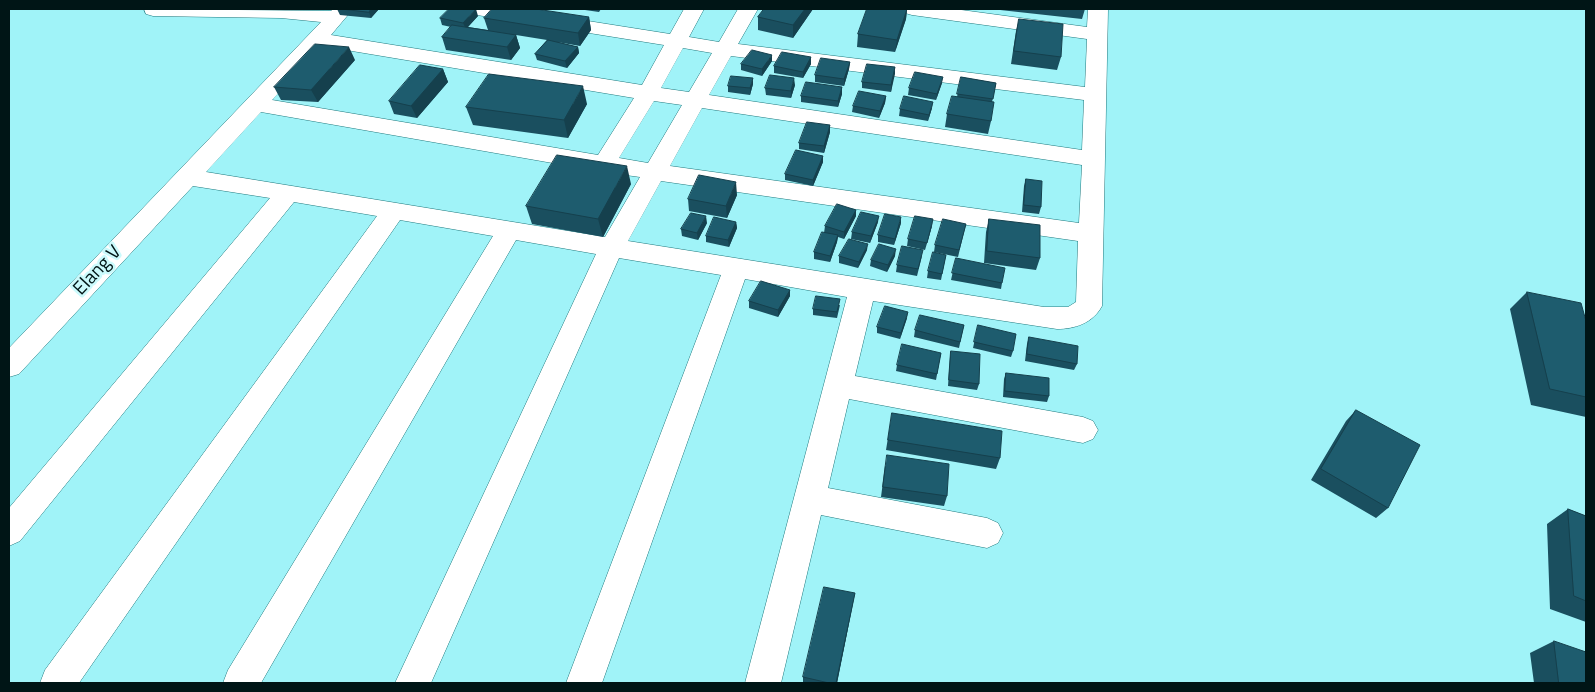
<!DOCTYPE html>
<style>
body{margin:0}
#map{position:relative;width:1595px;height:692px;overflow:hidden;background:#a0f3f8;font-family:"Titillium Web",sans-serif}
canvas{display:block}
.frame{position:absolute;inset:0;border:10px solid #001516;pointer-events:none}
</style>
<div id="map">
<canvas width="1595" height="692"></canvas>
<div class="frame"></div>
</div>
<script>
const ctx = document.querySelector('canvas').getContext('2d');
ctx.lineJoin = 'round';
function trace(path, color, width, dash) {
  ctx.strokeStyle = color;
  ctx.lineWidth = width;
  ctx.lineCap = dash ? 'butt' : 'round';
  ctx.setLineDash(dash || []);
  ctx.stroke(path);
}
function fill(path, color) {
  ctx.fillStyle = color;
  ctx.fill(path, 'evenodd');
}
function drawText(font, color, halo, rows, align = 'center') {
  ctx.font = font + ' "Titillium Web",sans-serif';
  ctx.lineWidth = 5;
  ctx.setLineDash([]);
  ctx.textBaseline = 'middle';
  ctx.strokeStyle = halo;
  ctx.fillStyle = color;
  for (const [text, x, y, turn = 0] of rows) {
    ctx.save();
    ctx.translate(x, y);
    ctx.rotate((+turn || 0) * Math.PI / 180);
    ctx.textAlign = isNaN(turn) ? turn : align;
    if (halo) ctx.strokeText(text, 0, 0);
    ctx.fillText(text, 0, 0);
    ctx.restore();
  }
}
const street = new Path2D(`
 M144 9 331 11 333 9H353L331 35 642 85 664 45 477 15 470 13 467 9H512L670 34 684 9H704L689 37 719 42 738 9H758L738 44 1085 87 1087 39 912 15 905 13 902 9H954L1087 27 1088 9H1108L1102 306C1093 323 1075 329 1057 329L873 301 855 376 1083 417 1093 421 1098 430 1093 439 1083 443 849 399 828 488 987 518 998 523 1003 533 998 543 987 548 821 515 781 683H745L847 297 745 279 602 683H566L721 275 619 258 431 683H395L596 254 516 240 261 683H223L228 670 493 236 400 220 79 683H40L45 670 377 216 294 202 20 541 9 546V508L270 198 193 186 19 374 9 377V348L321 22 281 18 153 16 146 14ZM322 46 634 98 598 155 272 100ZM683 48 712 53 689 92 661 88ZM731 56 1084 100 1082 150 709 95ZM654 101 682 105 648 163 619 158ZM702 108 1082 165 1079 223 670 166ZM261 112 604 172 640 177 605 237 206 172ZM661 181 1078 241 1076 302 1068 307H1044L628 241Z`);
trace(street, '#20797e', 1);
fill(street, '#fff');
fill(new Path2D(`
 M337 9H379L371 18 340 15Z
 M578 9H601L599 12Z
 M764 9H813L793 38 758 30V17Z
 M867 9H907L906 19 895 52 857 47 858 34Z
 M991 9H1085L1082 19Z
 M478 16 468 27 488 30 484 18 589 17 591 30 580 46 557 42 578 47 579 53 567 68 537 60 535 54 547 40 516 35 520 48 511 60 446 50 442 37 451 27 442 25 440 18Z
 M1019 19 1061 57 1057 70 1011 64 1016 31Z
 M811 57V64L803 78 774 73V66Z
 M355 60 318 102 281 100 274 87Z
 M772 61 762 76 741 70V64Z
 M850 62 849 69 844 86 815 82V75Z
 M895 67 891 92 862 88V82Z
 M443 69 448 82 417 118 394 114 389 101Z
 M961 77 996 83 992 102 991 121 988 134 945 127 947 114 957 97Z
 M942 83 936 100 908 95 909 88Z
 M753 84 750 95 728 92V86Z
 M795 85 791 98 766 95 765 88Z
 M842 87V94L838 107 801 102V96Z
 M886 96 885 103 879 118 852 112 853 106Z
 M587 104 568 138 473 125 466 107Z
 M932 108 928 121 899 116 900 109Z
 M830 125V132L824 153 799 149V143Z
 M823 156V162L813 186 785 180V174Z
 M1026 179 1041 207 1039 214 1022 212 1024 186Z
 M631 184 603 237 532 224 526 206Z
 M737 195 727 218 689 211 688 199Z
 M856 210V216L844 239 838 237 837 242 830 262 814 259V252L824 233 825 226Z
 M989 219 1040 258 1036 270 984 263 986 232Z
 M736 222 737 228 729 247 706 242V236Z
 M878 222 870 243 851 239 852 232Z
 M707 223 698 240 682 236 681 229Z
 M901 223 894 245 878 242V235Z
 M966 224 958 257 934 252 935 245Z
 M932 226 925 250 907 246 908 239Z
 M867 250 858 268 839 263V256Z
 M946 255 941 280 927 278 928 271Z
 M895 256 887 272 870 266 871 260Z
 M922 256 917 276 896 272 897 265Z
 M956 258 1002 283 1001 289 951 280Z
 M790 290V296L778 317 749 308V301Z
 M1527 292 1586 321V417L1531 405 1510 309Z
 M840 305 837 318 813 315V309Z
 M907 318 900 339 877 333V327Z
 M964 325 959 348 914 337 915 330Z
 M978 325 1013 351 1011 357 973 348Z
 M1029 337 1077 364 1074 370 1025 361 1027 344Z
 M951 351 979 384 977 390 948 386 950 357Z
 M941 353 936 380 896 371 897 365Z
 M1006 373 1049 396 1047 402 1003 397 1004 379Z
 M1356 410 1388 508 1376 518 1311 480 1346 421Z
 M892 413 1000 458 996 469 886 450Z
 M885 466 947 496 944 506 881 497Z
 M1568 509 1586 516V622L1550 609 1547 524Z
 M855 593 837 683H803V677Z
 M1554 641 1586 683H1534L1530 653Z`), '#1a4f5f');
fill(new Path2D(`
 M371 9H379L371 18 369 12Z
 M476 9 478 16 466 29 463 23Z
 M805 9H813L793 38V25Z
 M907 9 906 19 895 52 897 40Z
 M589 17 591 30 580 46 578 33Z
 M516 35 520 48 511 60 507 47Z
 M349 47 355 60 318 102 311 90Z
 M578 47 579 53 567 68 565 61Z
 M772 55V61L762 76V69Z
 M811 57V64L803 78V72Z
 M850 62 849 69 844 86V79Z
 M895 67V74L891 92V85Z
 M443 69 448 82 417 118 411 106Z
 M943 77 942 83 936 100 937 94Z
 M753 78V84L750 95V88Z
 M794 78 795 85 791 98V91Z
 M583 86 587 104 568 138 564 120Z
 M842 87V94L838 107V101Z
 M886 96 885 103 879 118 880 111Z
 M933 102 932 108 928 121 929 115Z
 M830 125V132L824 153V146Z
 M823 156V162L813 186V180Z
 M627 166 631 184 603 237 598 219Z
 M736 182 737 195 727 218 726 206Z
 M856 210V216L844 239V232Z
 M706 216 707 223 698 240 697 233Z
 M879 216 878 222 870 243 871 236Z
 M901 217V223L894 245 895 239Z
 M933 219 932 226 925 250 927 243Z
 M736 222 737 228 729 247 728 240Z
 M838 235 837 242 830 262V256Z
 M868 244 867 250 858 268 859 262Z
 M896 249 895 256 887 272 888 265Z
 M790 290V296L778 317V310Z
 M908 312 907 318 900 339 901 333Z
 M855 593 837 683H836Z`), '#15404d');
const building = new Path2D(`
 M342 9H371L369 12Z
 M449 9H476L463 23 440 18Z
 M492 9H536L589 17 578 33 484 18Z
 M764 9H805L793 25 758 17Z
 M867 9H907L897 40 858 34Z
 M1019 19 1063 24 1061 57 1014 51Z
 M452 25 516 35 507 47 442 37Z
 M548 40 578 47 565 61 535 54Z
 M315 44 349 47 311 90 274 87Z
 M752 50 772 55 762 69 741 64Z
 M782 52 811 57 803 72 774 66Z
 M821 58 850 62 844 79 815 75Z
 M867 64 895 67 891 85 862 82Z
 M420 65 443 69 411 106 389 101Z
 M915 72 943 77 937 94 909 88Z
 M489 74 583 86 564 120 466 107Z
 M770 75 794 78 791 91 765 88Z
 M731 76 753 78 750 88 728 86Z
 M961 77 996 83 993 99 957 94Z
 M806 82 842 87 838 101 801 96Z
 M859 91 886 96 880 111 853 106Z
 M904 96 933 102 929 115 900 109Z
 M952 96 994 102 991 121 947 114Z
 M807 122 830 125 824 146 799 143Z
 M796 150 823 156 813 180 785 174Z
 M557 155 627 166 598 219 526 206Z
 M699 175 736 182 726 206 688 199Z
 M1026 179 1042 181 1041 207 1024 205Z
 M837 204 856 210 844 232 825 226Z
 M861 212 879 216 871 236 852 232Z
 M691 213 706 216 697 233 681 229Z
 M885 214 901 217 895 239 878 235Z
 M915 216 933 219 927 243 908 239Z
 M714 217 736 222 728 240 706 236Z
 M943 219 966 224 959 250 935 245Z
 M989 219 1040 225V258L987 251Z
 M822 232 838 235 830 256 814 252Z
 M849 239 868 244 859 262 839 256Z
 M879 244 896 249 888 265 871 260Z
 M902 246 923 250 918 269 897 265Z
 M933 252 946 255 942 274 928 271Z
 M956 258 1005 268 1002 283 952 273Z
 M761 281 790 290 778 310 749 301Z
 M1527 292 1581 303 1586 321V397L1550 389Z
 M816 296 840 299 837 312 813 309Z
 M885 306 908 312 901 333 877 327Z
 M920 315 964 325 960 342 915 330Z
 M978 325 1016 334 1013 351 974 342Z
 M1029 337 1078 346 1077 364 1027 354Z
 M902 344 941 353 937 374 897 365Z
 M951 351 980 354 979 384 949 380Z
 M1006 373 1049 378V396L1005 391Z
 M1356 410 1420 445 1388 508 1321 469Z
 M892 413 1002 431 1000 458 888 440Z
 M887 455 949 464 947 496 883 487Z
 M1568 509 1586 516V601L1574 596Z
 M824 587 855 593 836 683H829L803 677Z
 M1554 641 1586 652V683H1559Z`);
fill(building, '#1e5c6e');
trace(building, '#15404d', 1);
drawText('19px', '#001516', '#cbfafc', [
 ["Elang V",98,271,-47]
]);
</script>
